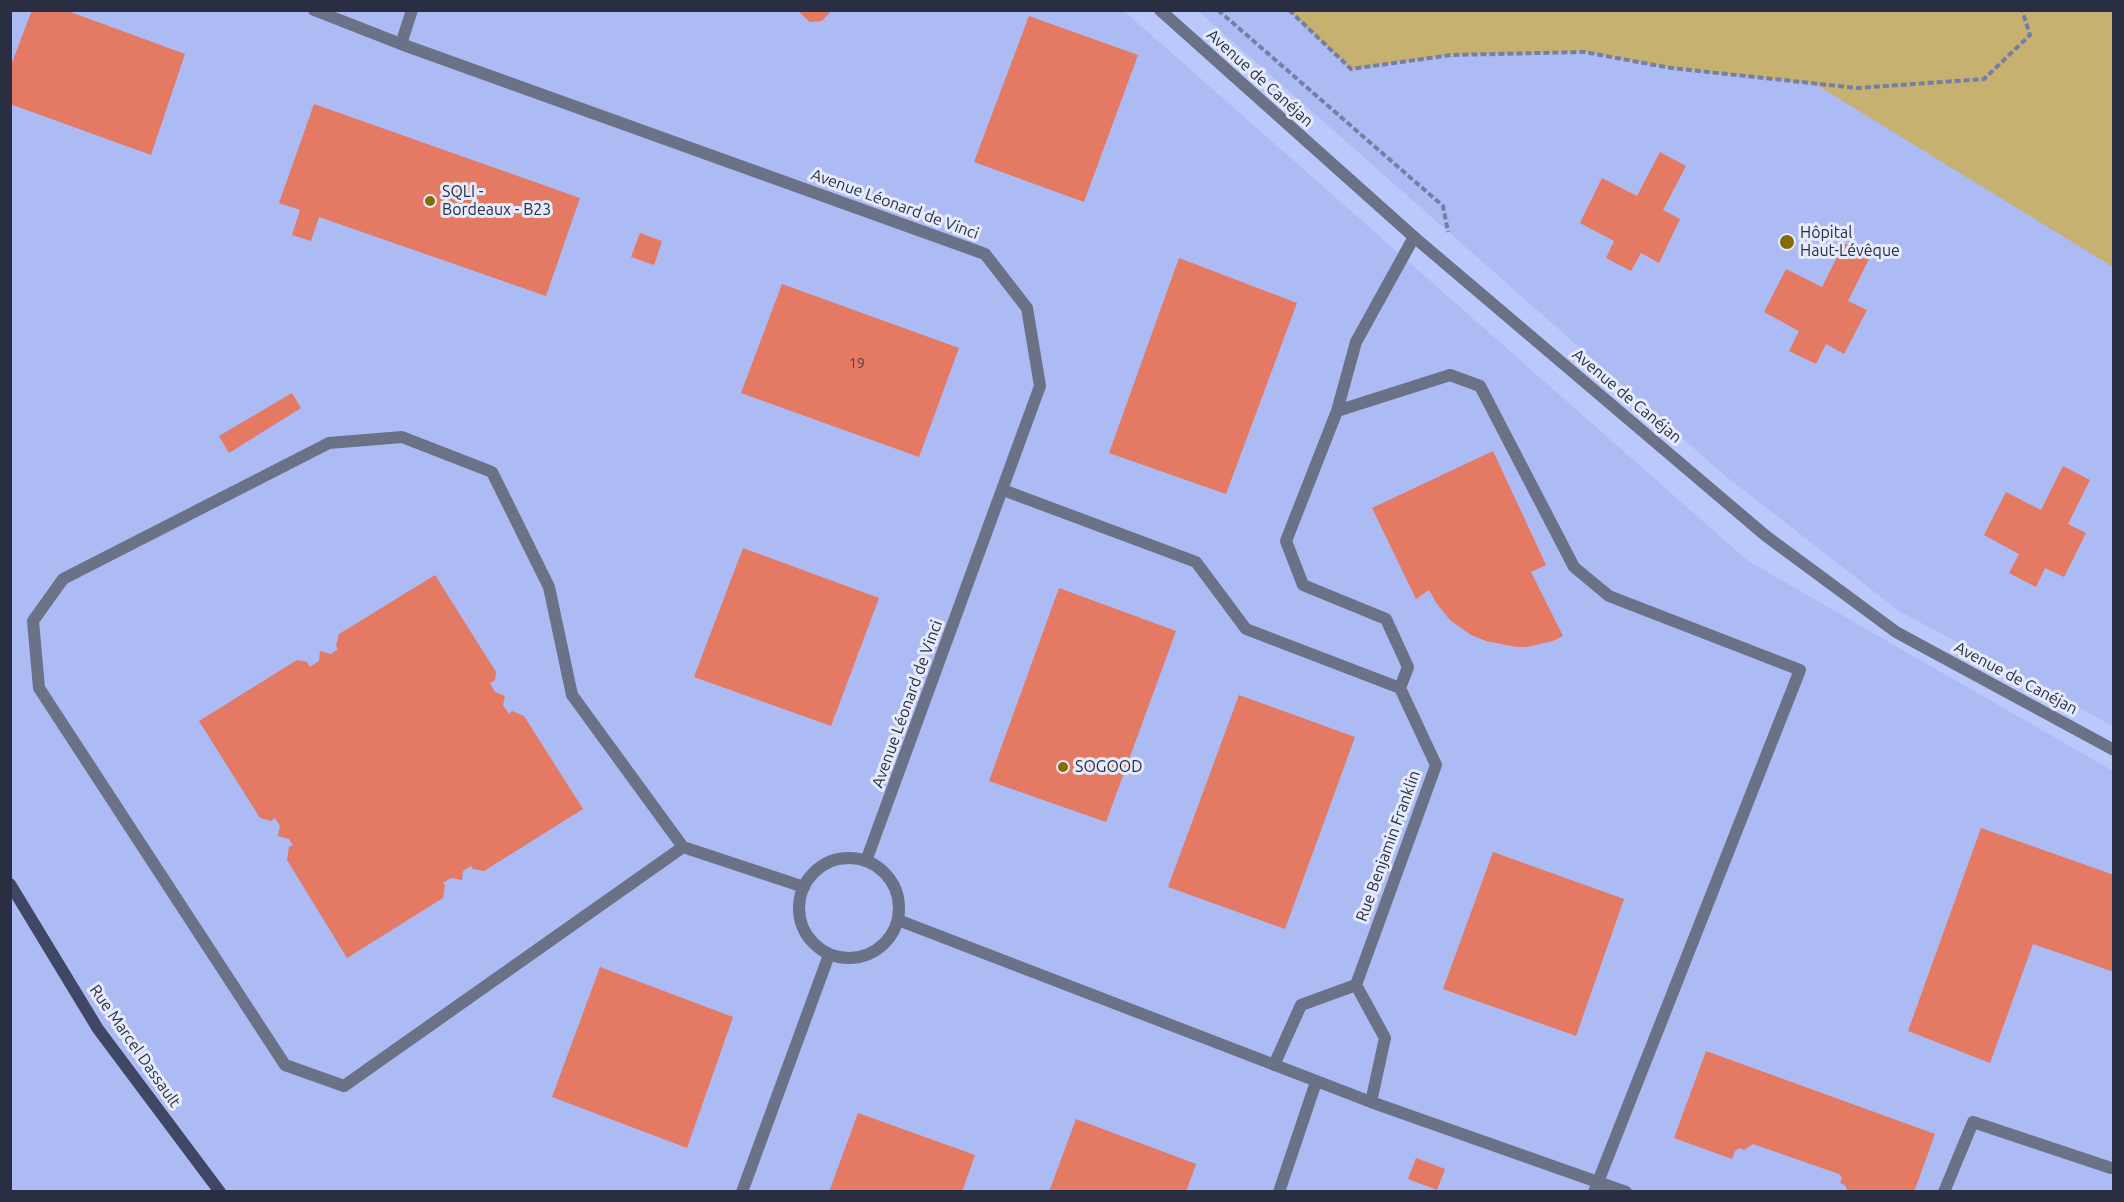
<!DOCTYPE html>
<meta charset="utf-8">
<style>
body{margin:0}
#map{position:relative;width:2124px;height:1202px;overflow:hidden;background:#bac8fc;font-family:Ubuntu,sans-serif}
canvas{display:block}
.frame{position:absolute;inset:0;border:12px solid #292e42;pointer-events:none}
</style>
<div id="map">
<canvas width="2124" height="1202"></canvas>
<div class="frame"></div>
</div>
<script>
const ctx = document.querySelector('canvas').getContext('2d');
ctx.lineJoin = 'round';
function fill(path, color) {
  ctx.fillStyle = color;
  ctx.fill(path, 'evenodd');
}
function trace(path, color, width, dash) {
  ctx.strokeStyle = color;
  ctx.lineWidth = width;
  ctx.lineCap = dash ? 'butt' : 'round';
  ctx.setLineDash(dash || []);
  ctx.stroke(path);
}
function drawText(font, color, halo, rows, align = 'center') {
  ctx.font = font + ' Ubuntu,sans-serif';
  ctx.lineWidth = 6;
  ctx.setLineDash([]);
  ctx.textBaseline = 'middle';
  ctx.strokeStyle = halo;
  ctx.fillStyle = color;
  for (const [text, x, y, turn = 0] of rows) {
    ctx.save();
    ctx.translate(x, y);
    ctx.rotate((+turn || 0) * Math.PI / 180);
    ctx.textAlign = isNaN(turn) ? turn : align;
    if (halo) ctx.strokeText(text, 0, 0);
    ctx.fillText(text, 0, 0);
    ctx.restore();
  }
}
fill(new Path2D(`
 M10 11H1124L1748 561 2113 771V1191H11Z
 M1198 11H2113V726L1899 611 1723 474Z`), '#acbbf4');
fill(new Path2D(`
 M1289 11H2113V267L1815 84 1671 68 1584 52 1451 55 1351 69Z`), '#c6b170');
fill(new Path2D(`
 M32 10H65L185 54 151 155 10 104V68Z
 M797 10H832L822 21 810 22Z
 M1029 16 1138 55 1084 202 974 162Z
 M314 104 580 198 546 296 319 217 311 241 292 235 300 210 279 203Z
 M1660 152 1686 166 1663 210 1680 219 1659 263 1641 253 1631 271 1606 258 1614 241 1580 223 1602 178 1637 196Z
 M640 233 662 241 654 265 631 257Z
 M1844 243 1870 257 1848 301 1867 310 1844 354 1826 344 1816 364 1789 351 1799 331 1764 312 1786 269 1822 287Z
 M1179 258 1297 303 1226 494 1109 453Z
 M782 284 959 348 919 457 741 393Z
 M292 393 301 408 229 453 219 436Z
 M1493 451 1546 565 1531 572 1563 636 1553 641 1527 647H1517L1486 641 1471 635 1450 620 1437 604 1429 590 1416 599 1372 508Z
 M2063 466 2090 480 2068 524 2086 533 2064 577 2045 568 2036 587 2009 573 2019 554 1984 535 2006 492 2041 510Z
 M743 548 879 598 831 726 694 677Z
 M435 575 496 672 495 680 490 683 495 692 505 696 503 705 509 714 512 711 524 716 583 809 484 871 473 869 471 866 463 871 462 880 451 878 443 883 445 885 443 898 347 958 287 860 289 847 293 845 289 839 278 836 280 826 275 818 271 821 260 818 199 721 297 660 307 662 310 667 319 661 320 651 331 654 338 649 336 646 339 634Z
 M1059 588 1176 631 1106 822 989 781Z
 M1239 695 1355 737 1285 929 1168 887Z
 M1981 828 2114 875V972L2033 944 1990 1063 1908 1031Z
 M1493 852 1624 899 1576 1036 1443 989Z
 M600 967 733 1017 687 1148 552 1097Z
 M1706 1051 1935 1134 1914 1192H1848L1845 1185 1840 1183 1842 1178 1839 1174 1753 1144 1744 1150 1740 1148 1735 1151 1732 1159 1674 1138Z
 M858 1113 975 1155 962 1192H829Z
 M1076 1119 1196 1164 1186 1192H1049Z
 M1416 1158 1445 1169 1437 1190 1408 1179Z`), '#e47964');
trace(new Path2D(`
 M1218 10 1443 206 1448 232
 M1289 10 1351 69 1451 55 1584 52 1671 68 1857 88 1984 79 2030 35 2022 10`), '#757fa4', 4, [6, 3]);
trace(new Path2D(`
 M314 10 401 44 985 254 1027 308 1040 386 866 861
 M401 44 412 10
 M1337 411 1356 342 1414 237
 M1003 490 1196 562 1246 629 1400 688 1408 667 1386 619 1303 585 1286 541 1337 411 1450 375 1480 386 1574 567 1609 596 1800 670 1594 1192
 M683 847 572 695 549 587 492 472 402 437 329 443 63 579 33 621 39 688 285 1065 344 1086 683 847 804 887
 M898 920 1371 1102 1626 1192
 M1356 985 1436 765 1400 688
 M1274 1065 1301 1005 1356 985 1385 1038 1371 1102
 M742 1192 829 955
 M1279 1192 1316 1082
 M1944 1192 1973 1122 2111 1168`), '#6b7186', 12);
trace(new Path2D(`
 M1160 10 1414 237 1766 536 1896 632 2114 750
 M799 908a50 50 0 1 1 100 0a50 50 0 1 1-100 0Z`), '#6b7186', 12);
trace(new Path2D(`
 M10 884 98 1029 220 1192`), '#3f4764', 12);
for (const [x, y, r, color] of [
 [430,201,6,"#846b06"],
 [1787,242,8,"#846b06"],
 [1063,767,6,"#846b06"]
]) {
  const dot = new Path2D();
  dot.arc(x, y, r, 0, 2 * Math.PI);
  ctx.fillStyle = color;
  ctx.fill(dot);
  trace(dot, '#e6ebfb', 2);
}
drawText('14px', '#58414a', null, [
 ["19",857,363]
]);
drawText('16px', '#292e42', '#e6ebfb', [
 ["Avenue de Canéjan",1260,78,42],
 ["Avenue Léonard de Vinci",895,204,20],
 ["Avenue de Canéjan",1627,396,40],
 ["Avenue de Canéjan",2016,678,28],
 ["Avenue Léonard de Vinci",907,704,-70],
 ["Rue Benjamin Franklin",1388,846,-70],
 ["Rue Marcel Dassault",135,1046,55]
]);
drawText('16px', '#292e42', '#e6ebfb', [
 ["SQLI -",442,192],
 ["Bordeaux - B23",442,210],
 ["Hôpital",1800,233],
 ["Haut-Lévêque",1800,251],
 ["SOGOOD",1075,767]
], 'left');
</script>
